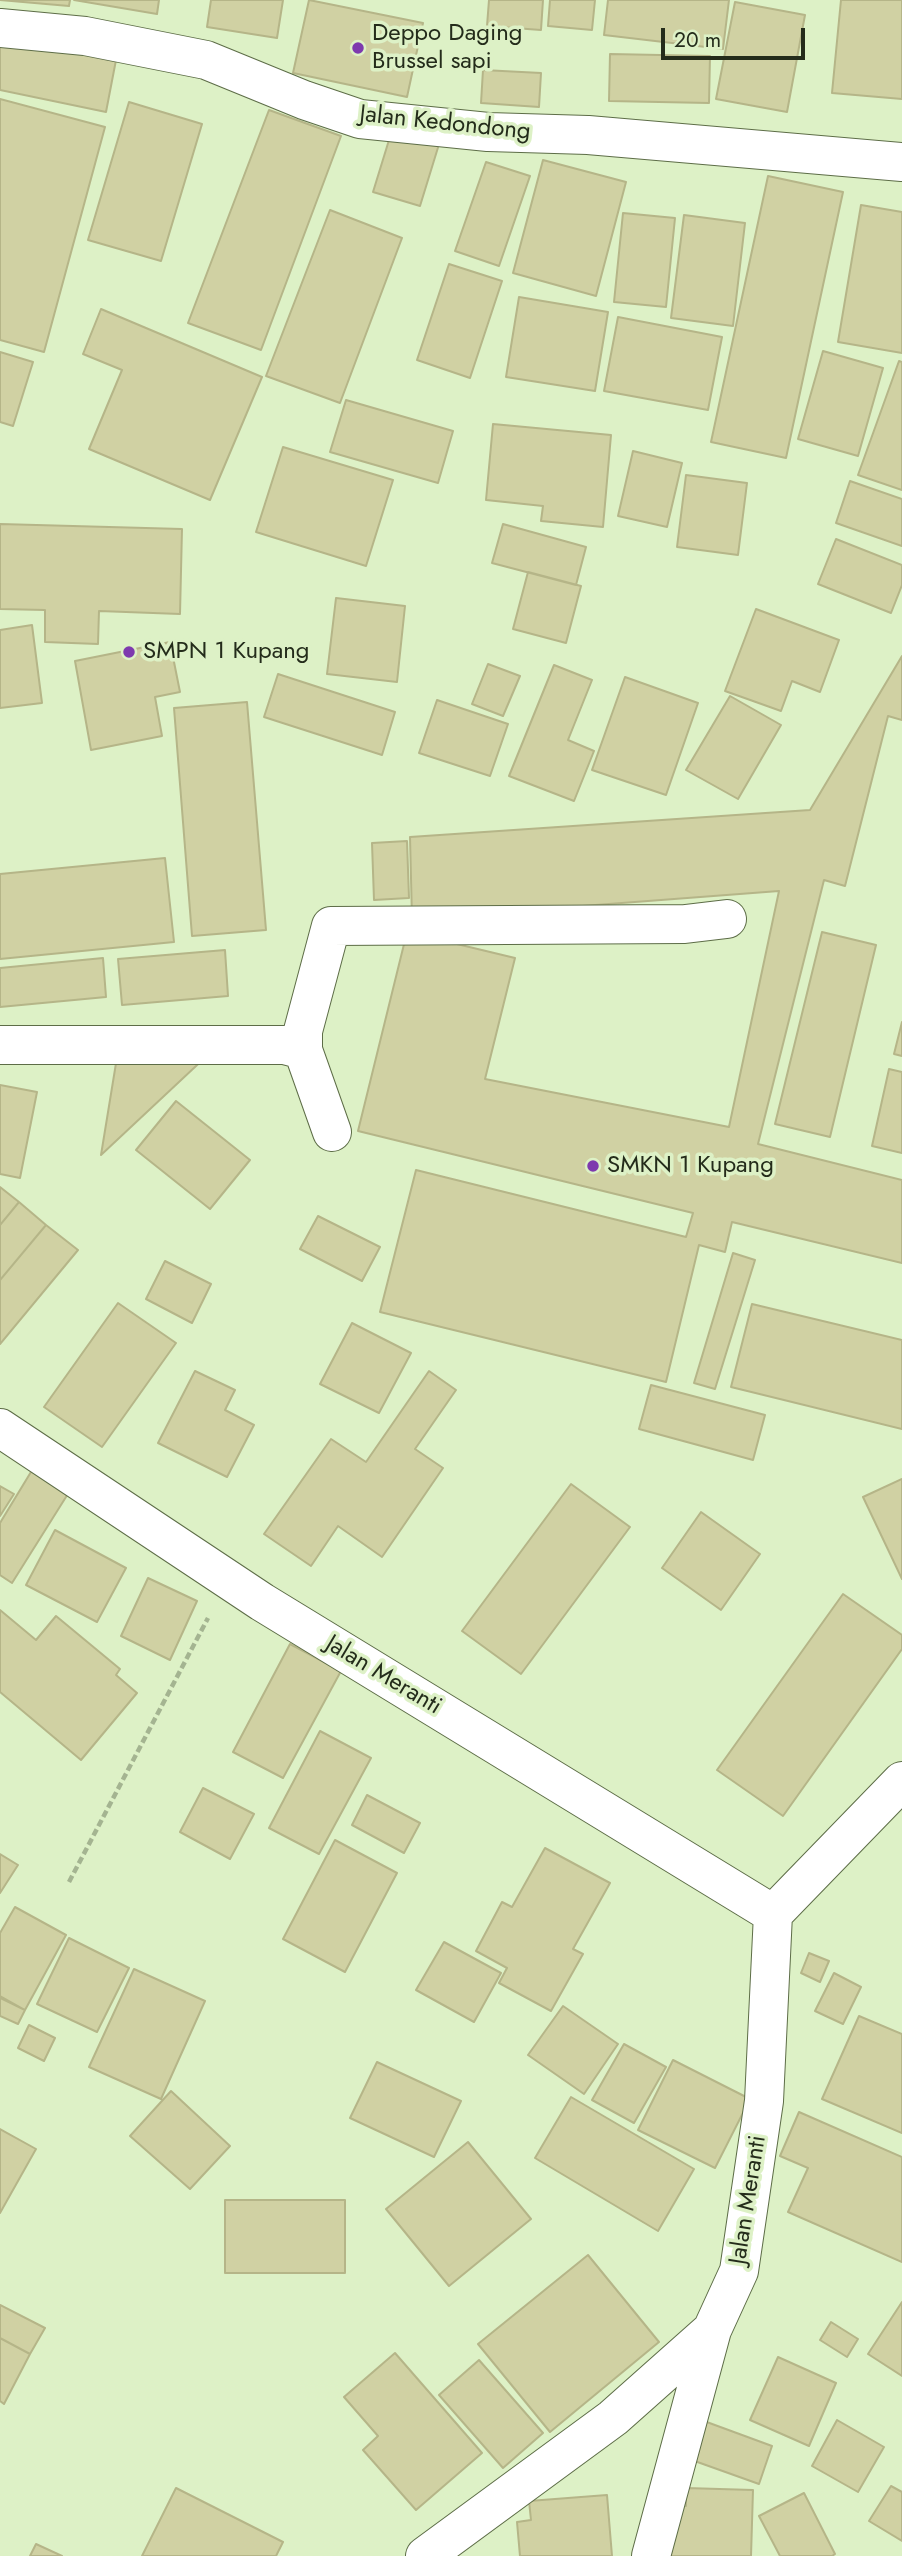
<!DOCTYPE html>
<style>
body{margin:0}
#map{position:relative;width:902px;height:2556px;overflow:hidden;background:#ddf1c6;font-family:Jost,sans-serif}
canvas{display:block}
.scale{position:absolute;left:661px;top:28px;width:144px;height:32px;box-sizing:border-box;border:4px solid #242c1b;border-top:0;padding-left:9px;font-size:21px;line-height:24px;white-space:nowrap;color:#242c1b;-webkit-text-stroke:5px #ddf1c6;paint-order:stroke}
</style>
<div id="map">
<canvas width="902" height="2556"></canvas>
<div class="scale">20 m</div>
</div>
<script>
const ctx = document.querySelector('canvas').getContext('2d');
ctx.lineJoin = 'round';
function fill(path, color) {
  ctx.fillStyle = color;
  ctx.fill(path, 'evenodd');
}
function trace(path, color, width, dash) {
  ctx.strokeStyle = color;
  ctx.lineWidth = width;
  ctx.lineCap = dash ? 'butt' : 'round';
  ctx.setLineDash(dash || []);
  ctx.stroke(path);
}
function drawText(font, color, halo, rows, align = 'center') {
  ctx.font = font + ' Jost,sans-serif';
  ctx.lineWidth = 7;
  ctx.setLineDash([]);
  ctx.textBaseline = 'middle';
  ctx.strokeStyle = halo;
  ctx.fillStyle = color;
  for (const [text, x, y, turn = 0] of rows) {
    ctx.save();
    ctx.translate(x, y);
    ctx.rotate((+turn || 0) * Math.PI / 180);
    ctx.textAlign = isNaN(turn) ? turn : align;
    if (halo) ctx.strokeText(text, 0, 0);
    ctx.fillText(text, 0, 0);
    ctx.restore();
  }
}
const building = new Path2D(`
 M0 0H70L69 6Z
 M74 0H159L157 14Z
 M211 0H283L277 38 207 27Z
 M309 0 423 23 407 97 293 73Z
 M489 0H543L541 30 487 26Z
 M550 0H595L592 30 548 26Z
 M608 0H729L723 49 604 35Z
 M841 0H902V99L832 93Z
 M735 2 805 15 787 112 716 99Z
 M0 36 116 60 106 112 0 90Z
 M610 54 710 56 709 103 609 101Z
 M483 70 541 73 539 107 481 103Z
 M0 99 105 127 44 352 0 340Z
 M129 102 202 124 161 261 88 240Z
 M269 110 341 136 261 350 188 323Z
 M393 127 440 141 420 206 373 192Z
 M543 160 626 182 596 296 513 273Z
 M486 162 530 176 499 266 455 251Z
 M768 176 843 192 786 458 711 442Z
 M861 205 902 212V353L838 342Z
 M330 210 402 238 340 403 266 376Z
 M623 213 675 218 666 307 614 302Z
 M684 215 745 223 733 326 671 318Z
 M449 264 502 281 470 378 417 360Z
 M519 297 608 312 595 391 506 377Z
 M101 309 262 377 210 500 89 449 122 370 83 354Z
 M618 317 722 337 708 410 604 391Z
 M823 351 883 368 858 456 798 439Z
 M0 352 33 362 13 426 0 422Z
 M899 361 902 362V490L858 475Z
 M346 400 453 431 438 483 330 452Z
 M493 424 611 435 603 527 541 521 543 506 486 500Z
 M283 447 393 480 366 566 256 532Z
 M633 451 682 463 667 527 618 516Z
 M686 475 747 483 738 555 677 547Z
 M850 481 902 499V546L836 523Z
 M0 524 182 529 180 614 99 611 98 644 45 642V610L0 609Z
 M503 524 586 547 576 585 492 563Z
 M836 539 902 565V585L891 613 818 584Z
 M528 572 581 586 566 643 513 629Z
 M336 598 405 606 397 682 327 674Z
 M756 609 839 640 820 692 792 681 781 711 725 691Z
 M32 625 42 703 0 708V630Z
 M170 642 180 692 155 697 162 736 91 750 75 661Z
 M902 656V720L888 716 845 886 824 880 758 1144 902 1180V1263L732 1222 725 1252 699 1245 666 1382 380 1312 416 1170 686 1237 693 1213 358 1131 407 932 515 958 485 1079 729 1127 779 891 412 919 410 837 810 810Z
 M488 664 520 676 503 716 472 704Z
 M554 665 592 680 568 740 594 751 574 801 509 776Z
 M278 674 395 712 382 755 264 717Z
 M625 677 698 703 666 795 592 770Z
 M730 696 781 725 738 799 686 770Z
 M437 700 508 724 490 776 419 753Z
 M247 702 266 930 192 936 174 708Z
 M407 841 409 898 374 900 372 843Z
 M165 858 174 942 0 959V874Z
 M822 932 876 945 830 1137 775 1124Z
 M225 950 228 996 122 1005 118 959Z
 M103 958 106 997 0 1007V968Z
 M902 1022V1056L894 1054Z
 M118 1051 211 1052 101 1155Z
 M889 1069 902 1072V1153L872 1146Z
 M0 1085 37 1092 20 1178 0 1174Z
 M176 1101 250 1160 210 1209 136 1150Z
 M0 1187 19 1202 0 1225Z
 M19 1202 46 1225 0 1280V1225Z
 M318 1216 380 1247 362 1281 300 1249Z
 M46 1225 78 1250 0 1344V1280Z
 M733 1253 755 1260 715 1389 694 1383Z
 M165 1261 211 1284 192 1323 146 1299Z
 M118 1303 176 1343 102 1447 44 1407Z
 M752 1304 902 1340V1429L731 1387Z
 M352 1323 411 1353 379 1413 320 1384Z
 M195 1371 235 1390 225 1410 254 1425 227 1477 158 1443Z
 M429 1371 456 1390 415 1449 443 1468 382 1557 338 1526 311 1566 264 1534 331 1439 366 1462Z
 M651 1385 765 1415 753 1460 639 1429Z
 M34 1467 71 1489 12 1583 0 1575V1523Z
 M902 1479V1579L863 1497Z
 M571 1484 630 1527 521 1674 462 1631Z
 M0 1486 14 1494 0 1516Z
 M701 1512 760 1554 721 1610 662 1568Z
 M55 1530 126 1568 97 1622 26 1585Z
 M148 1578 197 1601 170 1660 121 1636Z
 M843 1594 902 1635V1649L783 1816 717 1770Z
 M0 1610 36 1640 56 1616 120 1669 116 1675 137 1693 81 1760 0 1692Z
 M290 1644 341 1671 283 1778 233 1752Z
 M320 1731 371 1758 319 1854 269 1828Z
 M203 1788 254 1814 230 1859 180 1832Z
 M367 1795 420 1823 404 1853 352 1825Z
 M335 1840 397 1873 345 1972 283 1939Z
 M545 1848 610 1883 573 1949 583 1954 551 2011 499 1983 507 1968 476 1951 502 1902 512 1907Z
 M0 1854 18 1865 0 1893Z
 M15 1907 66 1935 25 2010 0 1996V1933Z
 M69 1938 129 1968 97 2032 37 2004Z
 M444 1942 501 1973 474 2022 416 1990Z
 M809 1953 829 1961 820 1982 801 1973Z
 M134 1969 205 2001 161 2099 89 2067Z
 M834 1973 861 1987 843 2024 815 2011Z
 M0 1998 25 2010 18 2024 0 2016Z
 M563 2006 618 2044 584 2094 528 2055Z
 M859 2016 902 2034V2133L822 2099Z
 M29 2025 55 2038 44 2061 18 2048Z
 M624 2044 666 2067 634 2123 592 2100Z
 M673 2060 750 2099 715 2168 638 2130Z
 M377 2062 461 2101 434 2157 350 2118Z
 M171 2091 230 2146 190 2189 130 2136Z
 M571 2097 694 2169 658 2231 535 2158Z
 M799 2112 902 2157V2262L788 2212 808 2168 780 2156Z
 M0 2129 36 2149 0 2213Z
 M468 2142 531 2219 449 2286 386 2209Z
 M225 2200H345V2273H225Z
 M588 2255 659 2342 550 2432 478 2344Z
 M902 2302V2376L868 2354Z
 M0 2305 45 2328 30 2354 0 2338Z
 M831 2322 858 2339 847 2357 820 2340Z
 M0 2338 30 2354 4 2404 0 2401Z
 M395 2353 482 2453 416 2510 363 2450 378 2436 344 2397Z
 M778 2357 836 2383 809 2446 750 2420Z
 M479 2360 543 2433 503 2468 439 2395Z
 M837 2420 884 2447 858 2492 812 2466Z
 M704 2421 772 2446 759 2484 689 2459Z
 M891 2486 902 2492V2541L869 2521Z
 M176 2488 283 2542 276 2556H142Z
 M686 2488 753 2490 751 2556H666L667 2506H686Z
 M804 2493 835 2554 832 2556H780L759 2516Z
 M607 2495 612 2556H520L517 2522 531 2520 529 2501Z
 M36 2544 62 2556H30Z`);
fill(building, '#d0d1a3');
trace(building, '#b5b588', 2);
const minor = new Path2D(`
 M0 28 85 36 206 60 304 100 360 119 488 132 588 135 902 162
 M0 1045H284L303 1050
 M332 1132 303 1050V1031L331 926 685 924 727 919
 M0 1428 262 1602 773 1914
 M425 2556 613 2418 712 2330
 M651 2556 712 2330 739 2271 764 2101 773 1914 902 1781`);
trace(minor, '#5d6d47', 40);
trace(new Path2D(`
 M69 1882 208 1618`), '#a4b491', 4.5, [7, 3.5]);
trace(minor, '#fff', 38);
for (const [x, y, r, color] of [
 [358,48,7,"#7e3aae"],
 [129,652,7,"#7e3aae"],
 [593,1166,7,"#7e3aae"]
]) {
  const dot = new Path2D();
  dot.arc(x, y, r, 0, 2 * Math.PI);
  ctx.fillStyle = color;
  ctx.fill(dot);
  trace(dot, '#ddf1c6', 2.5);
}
drawText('24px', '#242c1b', '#ddf1c6', [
 ["Deppo Daging",372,34],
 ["Brussel sapi",372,62],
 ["SMPN 1 Kupang",143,652],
 ["SMKN 1 Kupang",607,1166]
], 'left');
drawText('24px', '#242c1b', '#ddf1c6', [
 ["Jalan Kedondong",445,124,6],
 ["Jalan Meranti",383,1676,31],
 ["Jalan Meranti",749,2200,-81]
]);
</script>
